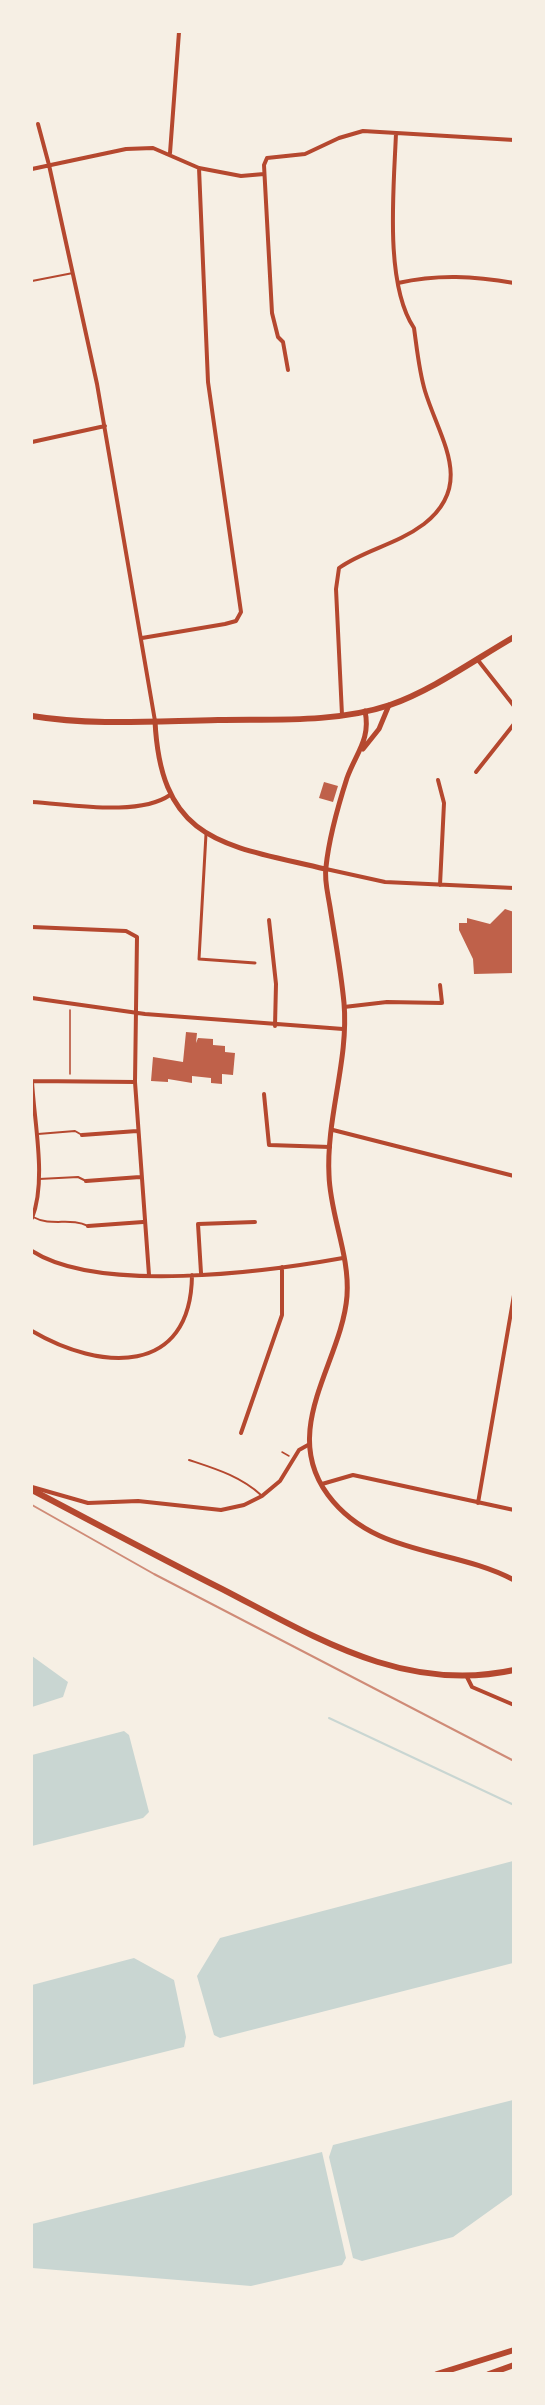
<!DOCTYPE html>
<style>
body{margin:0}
#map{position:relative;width:545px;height:2405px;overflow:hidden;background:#f6efe4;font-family:"PT Sans Narrow",sans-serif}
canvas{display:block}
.frame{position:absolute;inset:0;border:33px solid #f6efe4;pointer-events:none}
</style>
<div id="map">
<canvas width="545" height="2405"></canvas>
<div class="frame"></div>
</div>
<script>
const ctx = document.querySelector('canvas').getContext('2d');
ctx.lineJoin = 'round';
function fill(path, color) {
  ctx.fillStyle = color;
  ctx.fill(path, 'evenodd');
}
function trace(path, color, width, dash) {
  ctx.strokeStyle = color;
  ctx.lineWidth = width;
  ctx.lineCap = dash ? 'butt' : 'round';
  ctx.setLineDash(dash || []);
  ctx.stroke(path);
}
fill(new Path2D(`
 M32 1656 68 1682 63 1697 32 1707Z
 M124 1731 129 1735 149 1812 143 1818 32 1846V1755Z
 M513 1861V1963L220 2038 214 2035 197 1976 220 1938Z
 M134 1958 174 1980 186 2037 184 2047 32 2085V1985Z
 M513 2100V2194L453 2237 362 2261 353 2258 329 2157 333 2145Z
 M322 2152 346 2258 342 2265 251 2286 32 2268V2224Z`), '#c9d6d2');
trace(new Path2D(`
 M329 1718 514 1805`), '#c9d6d2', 2);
fill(new Path2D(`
 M324 782 338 786 333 802 319 798Z
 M505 909 514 912V973L474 974 473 959 459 930V923H467V918L490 924Z
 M186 1032 197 1033 196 1043 198 1038 213 1039V1045L225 1046V1052L235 1053 233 1075 222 1074V1084L211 1083V1078L192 1076V1083L168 1079V1082L151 1081 153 1057 183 1062Z`), '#bf614a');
trace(new Path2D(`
 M70 1074V1010
 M282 1452 289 1456`), '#b5482f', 1.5);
trace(new Path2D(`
 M32 281 73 273
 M38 1134 75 1131 82 1135
 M39 1179 78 1177 86 1181
 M33 1217C51 1227 71 1217 88 1226
 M189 1460C216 1469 240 1476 261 1495`), '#b5482f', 2);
trace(new Path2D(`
 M206 834 199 959 255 963`), '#b5482f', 3);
trace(new Path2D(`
 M38 124 49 165 97 384 155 721
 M170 153 179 32
 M32 169 126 149 153 148 199 168 241 176 264 174
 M398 283C438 274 474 276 514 283
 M288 370 283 342 278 337 272 313 264 165 267 158 305 154 339 138 363 131 514 140
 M32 442 105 426
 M142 638 225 624 236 621 241 612 208 382 199 168
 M477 659 514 706
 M342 715 336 589 339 568C364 550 396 545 424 524 475 484 440 440 425 391 419 371 417 349 414 328 384 283 394 187 396 133
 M476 772 514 724
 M438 780 444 803 440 885
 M32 802C70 804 138 817 170 795
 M326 869 385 882 514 888
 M269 920 276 984 275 1026
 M32 927 126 931 137 937 135 1082 149 1275
 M32 998 145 1014 343 1029
 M344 1007 387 1002 442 1003 440 985
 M32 1081 135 1082
 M264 1094 269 1145 330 1147
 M333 1130 514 1176
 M82 1135 137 1131
 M86 1181 140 1177
 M32 1218C47 1181 34 1122 32 1081
 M88 1226 143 1222
 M32 1251C99 1294 265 1272 343 1258
 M201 1273 198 1224 255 1222
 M32 1331C100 1371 191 1377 192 1275
 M241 1433 282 1315V1267
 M322 1484 353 1475 514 1510
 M32 1487 88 1503 138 1501 221 1510 244 1505 262 1496 280 1481 299 1450 308 1445
 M478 1503 514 1295
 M467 1677 472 1687 514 1705`), '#b5482f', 4);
trace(new Path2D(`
 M365 711C371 739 356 753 347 778 338 806 329 837 326 867 324 880 328 894 330 907 335 939 341 971 344 1003 349 1060 326 1118 329 1175 330 1215 350 1255 347 1296 342 1362 279 1429 328 1495 374 1557 452 1547 514 1580
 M155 721C161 844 226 845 325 869
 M363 749 379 729 389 705`), '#b5482f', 5);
trace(new Path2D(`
 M32 716C93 726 156 721 218 720 274 719 336 723 390 705 433 690 474 660 514 637
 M32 1490C95 1523 158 1557 222 1589 315 1637 404 1694 514 1670
 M437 2374 514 2350
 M489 2374 514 2365`), '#b5482f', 6);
trace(new Path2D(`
 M32 1505 154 1574 514 1761`), '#cf8b77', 2);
</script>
